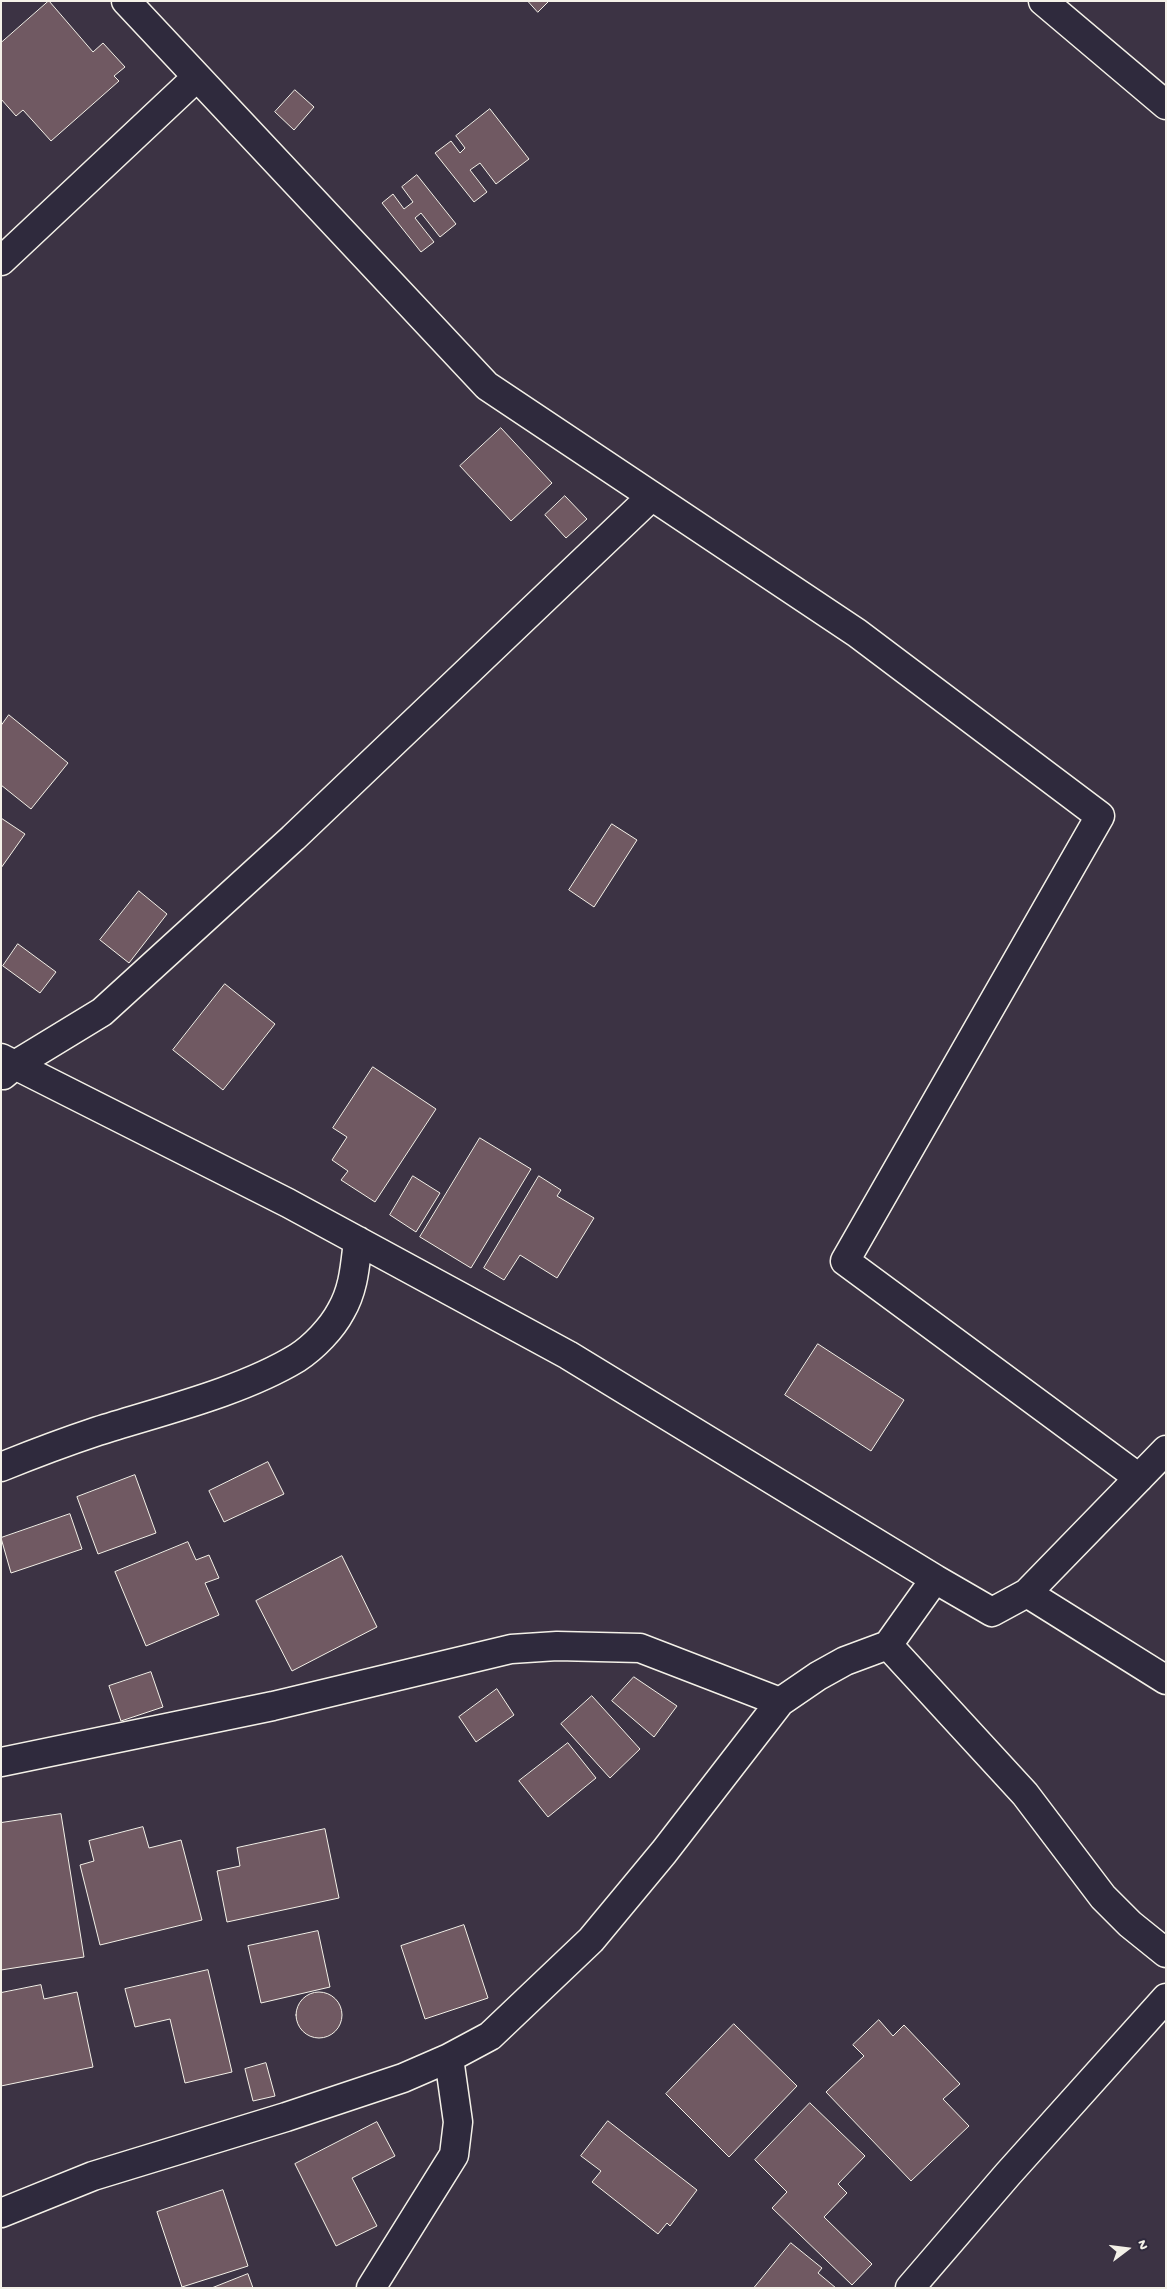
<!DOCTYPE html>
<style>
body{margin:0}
#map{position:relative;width:1167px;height:2289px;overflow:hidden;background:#3c3344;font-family:"Gochi Hand",sans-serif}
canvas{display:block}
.frame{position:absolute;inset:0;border:2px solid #f4f1e8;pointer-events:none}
.north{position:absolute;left:1102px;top:2224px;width:50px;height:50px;-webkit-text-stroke:4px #2f2a3d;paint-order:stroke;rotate:75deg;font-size:14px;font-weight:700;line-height:20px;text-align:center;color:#f4f1e8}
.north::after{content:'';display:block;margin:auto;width:18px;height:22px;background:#f4f1e8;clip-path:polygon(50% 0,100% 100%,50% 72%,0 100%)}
</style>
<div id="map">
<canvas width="1167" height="2289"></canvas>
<div class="frame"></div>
<div class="north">N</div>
</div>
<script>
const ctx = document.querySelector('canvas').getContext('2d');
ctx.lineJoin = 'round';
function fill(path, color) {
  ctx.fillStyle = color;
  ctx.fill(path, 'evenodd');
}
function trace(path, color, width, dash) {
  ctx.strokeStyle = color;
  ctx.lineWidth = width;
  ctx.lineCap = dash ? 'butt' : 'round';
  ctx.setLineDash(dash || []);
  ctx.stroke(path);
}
const building = new Path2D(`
 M49 1 93 52 103 43 125 67 114 76 119 81 51 141 23 110 16 116 1 99V43Z
 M528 1H549L538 12Z
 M295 90 314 107 294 130 275 112Z
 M490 109 529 159 496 184 480 163 470 170 487 192 474 202 435 153 451 141 460 153 465 148 456 136Z
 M417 175 456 224 440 237 421 213 415 218 434 242 421 252 382 203 393 194 404 209 413 202 402 187Z
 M501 428 552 483 511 521 460 466Z
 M565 496 587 519 566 538 545 515Z
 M9 715 68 763 31 809 1 785V726Z
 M1 818 25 834 1 868Z
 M612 824 637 840 594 907 569 890Z
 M139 891 167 914 129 963 100 940Z
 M18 944 56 972 40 993 3 966Z
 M225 984 275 1024 223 1090 173 1050Z
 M373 1067 436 1109 375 1202 341 1180 348 1171 332 1160 347 1137 333 1128Z
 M480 1138 531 1169 471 1268 420 1237Z
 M413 1176 440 1193 416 1232 390 1215Z
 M539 1176 561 1190 557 1196 594 1218 557 1278 520 1255 504 1280 484 1268Z
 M818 1344 904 1400 871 1451 785 1395Z
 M268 1462 284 1494 224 1522 209 1491Z
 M135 1475 156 1533 98 1554 77 1497Z
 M70 1514 82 1549 11 1573 1 1538Z
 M188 1542 196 1560 209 1555 219 1578 205 1583 219 1615 146 1646 115 1572Z
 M342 1556 377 1627 292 1671 256 1601Z
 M151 1672 163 1707 121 1721 109 1686Z
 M634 1677 677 1706 654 1737 612 1701Z
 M497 1689 514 1715 476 1742 459 1717Z
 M592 1696 640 1749 610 1778 561 1724Z
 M568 1743 596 1778 548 1817 519 1781Z
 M61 1814 84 1957 1 1970V1823Z
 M143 1827 149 1848 181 1840 202 1920 100 1945 80 1865 94 1861 89 1841Z
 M325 1829 339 1898 227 1922 217 1871 240 1866 237 1848Z
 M464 1925 488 1998 425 2019 401 1946Z
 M318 1931 330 1987 261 2003 248 1946Z
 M208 1970 232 2072 185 2083 170 2019 135 2027 125 1989Z
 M41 1985 44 1999 77 1992 93 2067 1 2086V1993Z
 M296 2015a23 23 0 1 1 46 0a23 23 0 1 1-46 0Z
 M879 2020 893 2036 904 2025 960 2084 943 2099 969 2126 911 2181 826 2092 864 2056 853 2045Z
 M734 2024 797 2086 729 2157 666 2094Z
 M266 2063 275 2096 253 2101 245 2069Z
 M810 2103 865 2156 838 2184 847 2193 824 2217 872 2264 852 2285 772 2208 787 2192 755 2160Z
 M608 2121 697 2190 670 2226 667 2223 658 2234 592 2182 601 2171 581 2156Z
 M377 2122 395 2156 352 2178 377 2226 336 2246 295 2164Z
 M223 2190 248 2266 182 2287 157 2212Z
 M791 2243 822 2268 818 2273 836 2288H754Z
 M248 2274 253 2288H212Z`);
fill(building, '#705962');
trace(building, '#f4f1e8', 1);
const minor = new Path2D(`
 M126 1 487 386 857 633 1100 816 845 1261 1139 1478
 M1043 1 1166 105
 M1 261 197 77
 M1 1058 288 1203 568 1355 935 1579
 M3 1075 15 1065 102 1012 293 838 652 496
 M1 1467C33 1454 65 1442 98 1431 161 1411 241 1392 297 1358 314 1347 332 1328 341 1311 354 1289 355 1265 358 1241
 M1027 1593 1166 1680
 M888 1645 1025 1794 1103 1897 1130 1924 1166 1953
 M1 1762 273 1706 511 1649 557 1646 640 1648 780 1702
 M1 2213 93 2176 286 2117 403 2078 449 2058 490 2036 591 1940 664 1852 780 1702 818 1676 845 1661 888 1645 935 1579 992 1612 1027 1593 1166 1450
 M371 2288 454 2155 458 2122 449 2058
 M910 2288 1008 2174 1166 1998`);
trace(minor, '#f4f1e8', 31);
trace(minor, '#2f2a3d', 28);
</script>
